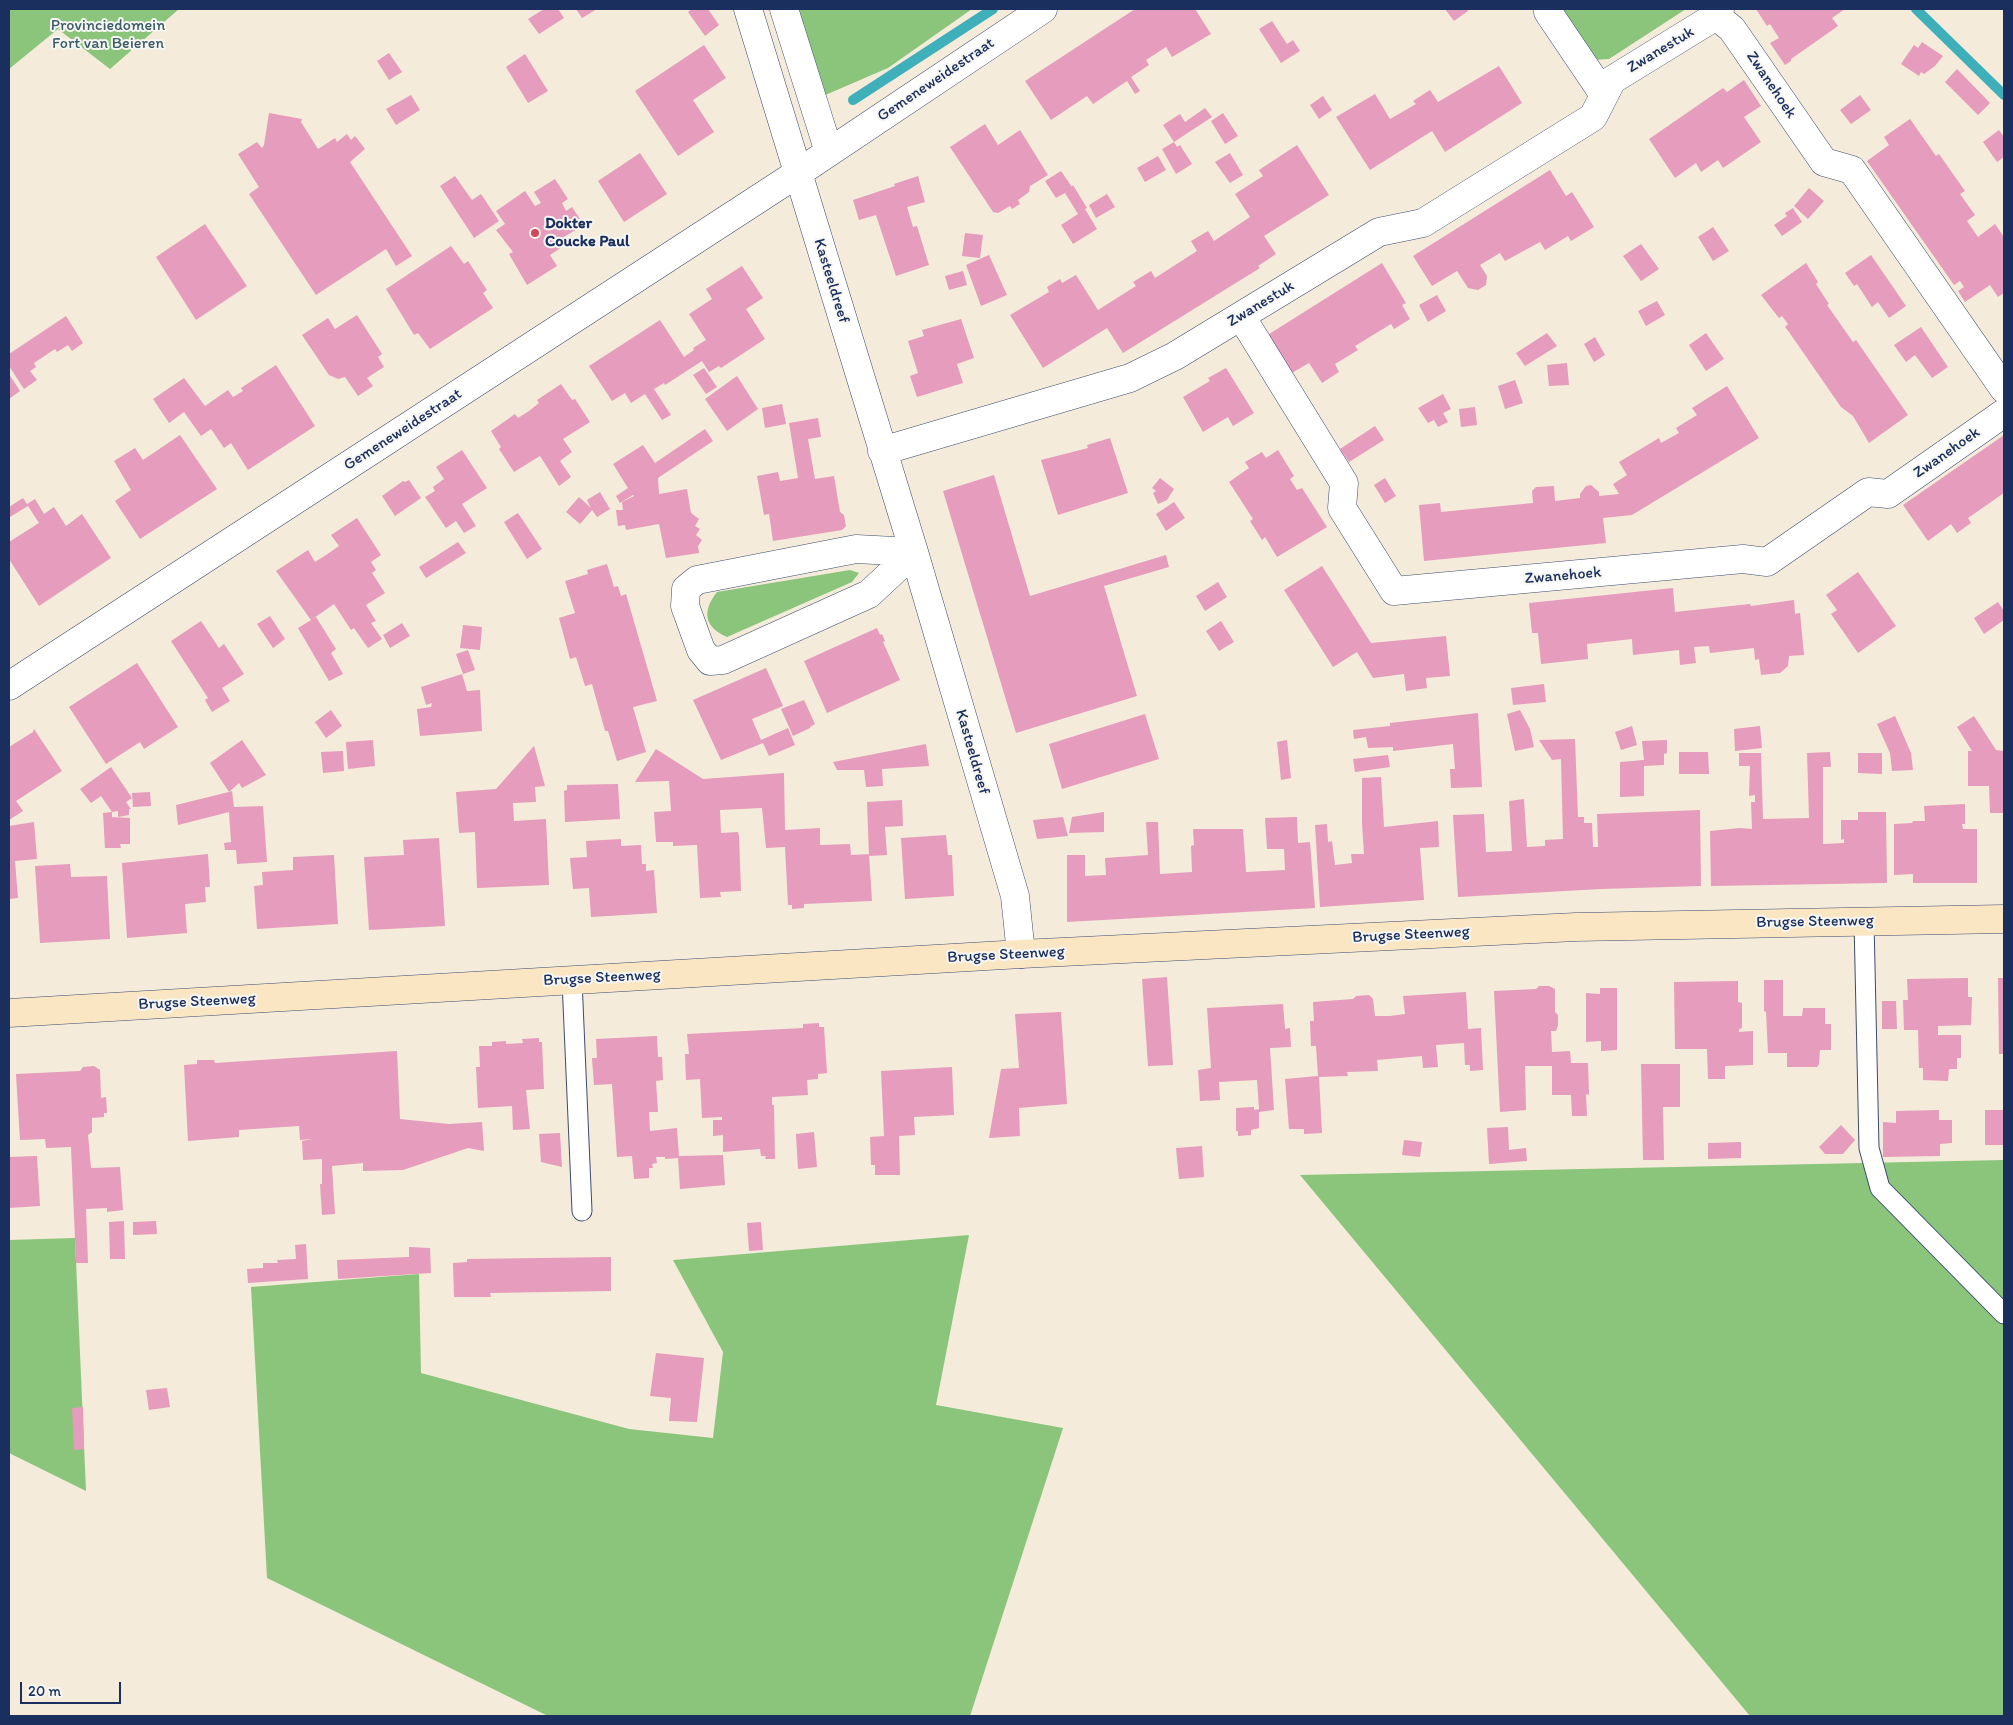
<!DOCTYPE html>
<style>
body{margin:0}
#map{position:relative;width:2013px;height:1725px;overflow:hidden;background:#f4ebda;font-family:Itim,sans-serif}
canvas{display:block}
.frame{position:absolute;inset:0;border:10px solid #1b2f5e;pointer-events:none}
.scale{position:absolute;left:20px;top:1682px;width:101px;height:22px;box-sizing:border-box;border:2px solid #1b2f5e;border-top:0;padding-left:6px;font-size:15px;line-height:18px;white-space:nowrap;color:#1b2f5e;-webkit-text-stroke:4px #f6f6f2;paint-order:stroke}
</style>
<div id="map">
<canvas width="2013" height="1725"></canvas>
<div class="frame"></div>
<div class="scale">20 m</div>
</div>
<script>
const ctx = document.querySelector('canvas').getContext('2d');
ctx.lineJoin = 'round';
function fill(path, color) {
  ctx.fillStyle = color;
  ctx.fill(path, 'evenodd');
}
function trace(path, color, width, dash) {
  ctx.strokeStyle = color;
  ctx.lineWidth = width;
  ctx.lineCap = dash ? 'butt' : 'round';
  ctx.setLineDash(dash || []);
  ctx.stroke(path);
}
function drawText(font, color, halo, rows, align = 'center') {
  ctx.font = font + ' Itim,sans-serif';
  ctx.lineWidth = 4;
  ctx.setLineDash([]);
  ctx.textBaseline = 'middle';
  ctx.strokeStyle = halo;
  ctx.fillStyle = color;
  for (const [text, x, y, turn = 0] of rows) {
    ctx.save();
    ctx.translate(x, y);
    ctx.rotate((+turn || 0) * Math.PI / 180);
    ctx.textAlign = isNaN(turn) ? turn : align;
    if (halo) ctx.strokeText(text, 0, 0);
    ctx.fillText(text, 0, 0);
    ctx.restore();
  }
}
fill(new Path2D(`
 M9 9H179L110 69 58 29 9 69Z
 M797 9H972L888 68 823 96Z
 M1563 9H1686L1609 59 1593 60 1563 14Z
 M850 570 859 573 852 582 727 637C704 627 702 611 717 592Z
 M2004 1160V1716H1750L1300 1175Z
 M969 1235 936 1405 1063 1428 970 1716H548L267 1578 251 1287 419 1274 421 1373 629 1429 713 1438 723 1352 673 1260Z
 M75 1238 86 1491 9 1453V1240Z`), '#8ac57b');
trace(new Path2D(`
 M1916 9 2004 95
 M853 100 993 9`), '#3fafba', 10);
fill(new Path2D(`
 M544 9H558L564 18 539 34 528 19Z
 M576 9H597L582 18Z
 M692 9H708L719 25 705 36 688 12Z
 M1135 9H1195L1211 34 1172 57 1166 47 1146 60 1149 65 1131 77 1140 91 1135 94 1127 81 1093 104 1087 96 1051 120 1025 81Z
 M1445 9H1467L1468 11 1454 21Z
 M1756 9H1845L1832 18 1838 26 1791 59V61L1785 65 1770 43 1779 38 1770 24 1767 26Z
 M1272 21 1287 44 1293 40 1300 51 1281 63 1259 29Z
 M1922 42 1943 56 1935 66 1924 74 1921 72 1919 76 1901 64 1914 45 1918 48Z
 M704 45 726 78 693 100 714 132 678 156 635 91Z
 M389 53 402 72 389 80 377 61Z
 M525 54 548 91 528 103 506 67Z
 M1499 66 1522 103 1445 152 1432 131 1370 170 1336 117 1375 94 1390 119 1416 104 1413 101 1430 90 1438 102Z
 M1957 69 1990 103 1978 115 1945 82Z
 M1744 80 1761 106 1744 117 1761 142 1723 168 1718 160 1701 172 1696 163 1675 178 1649 139 1723 88 1727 92Z
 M411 95 420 110 396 125 386 109Z
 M1860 95 1871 110 1851 124 1840 110Z
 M1323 96 1332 110 1319 119 1310 105Z
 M1205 108 1212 117 1174 142 1163 125 1180 114 1185 122Z
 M269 113 302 119 301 122 318 149 335 138 337 142 347 134 351 140 355 136 365 149 350 162 412 256 396 266 386 249 316 295 249 194 259 187 238 154 257 142 262 148 264 145Z
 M1223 113 1238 136 1225 144 1211 121Z
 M1910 119 1936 156 1939 154 1965 191 1960 194 1975 215 1967 221 1978 237 1995 224 2004 237V293L1998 297 1990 285 1965 302 1958 291 1964 287 1960 281 1954 285 1867 161 1889 145 1884 137Z
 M985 124 998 145 1020 130 1048 175 1030 186 1029 192 1018 200 1020 204 1012 209 1010 206 998 213 993 212 950 147Z
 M1999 130 2004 137V157L1997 162 1983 142Z
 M1174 142 1177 147 1180 145 1192 164 1176 174 1162 149Z
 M1297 145 1329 195 1264 236 1276 254 1258 266 1260 268 1123 353 1107 328 1043 368 1010 315 1049 292 1047 287 1060 279 1062 283 1076 275 1098 310 1136 286 1133 282 1151 271 1155 278 1197 251 1191 241 1208 231 1214 241 1250 217 1235 194 1263 176 1259 170Z
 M640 153 667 194 624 222 598 181Z
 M1230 153 1243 175 1230 183 1215 162Z
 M1158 156 1166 170 1145 182 1137 168Z
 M1550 170 1566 196 1572 192 1594 227 1571 241 1568 236 1545 250 1540 242 1505 261 1500 253 1480 265 1487 276 1486 285 1478 290 1468 288 1457 271 1432 286 1413 256Z
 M1061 171 1072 187 1073 185 1087 208 1085 209 1097 229 1073 244 1061 225 1078 214 1065 193 1056 198 1045 181Z
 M455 176 472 200 481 194 499 221 474 238 440 186Z
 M918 176 925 202 907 207 913 227 917 226 929 265 896 276 876 215 859 220 853 200 895 186 894 184Z
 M555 179 568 199 562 203 566 211 572 207 584 225 557 241 562 247 550 255 557 266 527 285 509 254 513 252 496 230 505 224 496 211 525 191 535 206 541 203 534 192Z
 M1809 188 1824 201 1808 219 1794 206Z
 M1107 194 1115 207 1096 218 1089 205Z
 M1793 208 1802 222 1782 236 1774 225 1787 216 1785 213Z
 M205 224 247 286 196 320 156 257Z
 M1713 227 1729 251 1713 261 1698 237Z
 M965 233 983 235 980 258 962 256Z
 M1641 244 1659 269 1641 281 1623 256Z
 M451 246 464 264 468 261 487 290 483 293 493 308 430 349 418 333 414 335 386 289Z
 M989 255 1007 295 981 306 966 265Z
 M1871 255 1906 306 1889 318 1878 302 1872 307 1857 284 1854 286 1845 273Z
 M1382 263 1406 303 1402 305 1410 319 1394 329 1391 324 1355 346 1358 350 1335 364 1339 372 1322 383 1309 363 1290 374 1266 336Z
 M1806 263 1818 282 1816 284 1829 304 1827 305 1853 342 1856 340 1908 415 1869 443 1853 416 1841 407 1789 332 1785 327 1788 324 1782 316 1779 318 1761 295Z
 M742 266 763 298 746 309 765 339 721 368 719 366 709 372 702 361 665 385 664 383 654 389 671 415 662 420 645 394 631 403 625 393 612 401 589 366 660 320 684 357 694 350 693 348 706 340 689 314 712 299 706 289Z
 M963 271 967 285 949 290 945 276Z
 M1437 295 1446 311 1428 322 1419 305Z
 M1657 301 1665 315 1646 326 1638 311Z
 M357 315 382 354 378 357 384 367 367 378 373 386 358 396 345 377 338 379 329 375 302 335 328 318 335 329Z
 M66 316 83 343 72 351 68 345 57 352 55 349 34 363 36 367 30 371 37 380 24 389 9 366V354Z
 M961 319 974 358 957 364 963 383 917 397 910 376 918 373 908 341 924 336 922 330Z
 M1921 327 1948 367 1932 378 1915 355 1906 362 1894 345Z
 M1547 333 1557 346 1525 366 1516 353Z
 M1706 333 1724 359 1706 371 1689 345Z
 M1595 337 1605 355 1594 362 1584 344Z
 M1567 363 1569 385 1549 386 1547 365Z
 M276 365 315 426 248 470 231 443 224 448 211 429 201 436 184 412 169 423 153 399 184 378 205 406 228 390 233 397 243 391 241 388Z
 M704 368 717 387 706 394 693 375Z
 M1226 368 1254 413 1233 426 1228 417 1203 432 1183 397 1210 381 1208 378Z
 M9 374 20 391 9 399Z
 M737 376 758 409 727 431 705 399Z
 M1515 380 1523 403 1505 409 1498 386Z
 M561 384 572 400 575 399 590 422 563 439 572 452 560 461 571 477 559 486 540 456 514 472 499 449 501 447 491 431 515 414 518 418 529 411 539 403 537 400Z
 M1727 386 1759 438 1632 515 1603 518 1606 543 1424 561 1419 505 1440 503 1441 512 1533 503 1532 491 1536 487 1554 486 1555 501 1580 498V494L1586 486 1591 485 1599 492V496L1619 494 1613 484 1627 475 1619 462 1659 438 1661 443 1679 433 1676 428 1697 415 1692 408Z
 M1443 394 1451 409 1443 413 1448 422 1438 427 1434 420 1428 423 1418 408Z
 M782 404 786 424 765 428 762 408Z
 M1475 407 1477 425 1461 427 1459 409Z
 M818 418 821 437 808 439 815 479 834 476 840 512 844 515 846 526 842 530 773 541 769 514 764 515 757 476 778 472 780 481 798 478 789 423Z
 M1375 426 1384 440 1349 462 1340 449Z
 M705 429 713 441 658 478 659 494 687 489 691 513 699 519 695 526 700 529 696 535 702 540 698 546 699 553 666 558 659 524 626 530 625 525 618 526 616 510H623L622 502 634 496 633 495 620 503 616 496 628 488 613 464 643 445 655 463Z
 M180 435 217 489 140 539 115 501 131 490 114 461 135 448 143 460Z
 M2004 435V493L1968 518 1971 523 1957 533 1951 524 1928 541 1903 505Z
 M1110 438 1128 493 1058 515 1041 460 1088 448 1087 445Z
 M462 450 487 488 462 504 476 526 464 533 456 521 446 528 425 497 435 491 433 487 444 479 436 467Z
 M1278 450 1294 476 1290 479 1297 490 1302 488 1327 527 1277 557 1265 537 1262 540 1250 521 1253 519 1229 482 1249 468 1245 462 1262 452 1266 458Z
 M994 475 1030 596 1166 555 1169 567 1104 586 1137 696 1016 733 943 491Z
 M1160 478 1174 489 1167 500 1158 504 1153 493 1156 491 1152 488Z
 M1385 478 1396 496 1385 503 1374 485Z
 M409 480 421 498 395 516 382 496 403 481 405 482Z
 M600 492 610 509 597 517 592 510 580 524 566 512 579 497 591 508 587 500Z
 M23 498 27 504 35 499 44 514 54 507 66 526 82 514 111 558 39 606 9 559V542L39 523 28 506 10 517 9 516V507Z
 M1174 502 1185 518 1166 531 1156 514Z
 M518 513 542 549 527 559 504 522Z
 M357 518 381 555 371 562 376 570 372 573 385 593 366 605 376 621 371 623 382 639 368 648 354 628 351 630 334 604 311 620 276 571 308 550 315 562 326 555 339 546 331 535Z
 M458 542 466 553 426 578 419 567Z
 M607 564 614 587 618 586 621 596 626 594 657 701 633 707 646 752 617 761 608 731H605L592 684 585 686 576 657 570 659 559 618 575 613 565 581 588 574 587 570Z
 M1322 566 1371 643 1446 636 1450 676 1426 678 1427 688 1406 691 1404 674 1373 678 1357 652 1333 667 1284 590Z
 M1858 572 1896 626 1858 653 1831 614 1837 610 1826 595Z
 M1218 582 1227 597 1205 611 1196 596Z
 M1673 588 1675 612 1750 604 1751 606 1794 600 1795 614 1800 613 1804 655 1789 656 1788 666 1780 673 1761 675 1759 659 1755 660 1754 648 1710 653 1709 646 1694 647 1696 663 1680 665 1679 650 1633 655 1632 639 1587 644 1588 659 1541 664 1538 633H1532L1529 603Z
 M1998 602 2004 611V620L1984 634 1974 618Z
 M270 616 285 639 273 648 257 624Z
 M316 617 336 649 331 653 343 674 329 681 298 628Z
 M201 621 219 648 224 644 244 674 222 688 230 701 212 712 205 700 208 698 171 641Z
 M1221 621 1234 642 1219 651 1206 631Z
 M402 623 410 636 390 648 383 635Z
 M463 625 482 627 480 650 460 648Z
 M877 628 880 635 882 634 885 641 883 642 900 680 827 713 804 661Z
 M468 650 475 670 463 674 456 654Z
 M137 663 178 727 144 749 140 742 106 764 69 707Z
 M766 668 783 706 752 719 761 740 788 728 795 745 769 756 763 743 721 760 693 700Z
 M462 674 467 691 480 690 482 731 420 736 417 709 431 707 432 703 426 705 421 687Z
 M1544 684 1546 702 1513 705 1511 688Z
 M804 700 815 724 810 727V728L793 736 781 709Z
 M331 710 342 726 326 738 315 722Z
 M1520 710 1530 729 1534 747 1515 751 1507 714Z
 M1478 713 1482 787 1451 788 1450 769H1455L1453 744 1393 751V747L1368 748 1366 737 1354 739 1353 730 1390 726V723Z
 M1145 714 1159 759 1062 789 1049 744Z
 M1895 716 1911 753 1913 770 1892 771 1890 753 1877 724Z
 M1974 716 1996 750 2004 751V813H1990L1989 786H1968V751H1972L1957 727Z
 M1632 726 1637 745 1621 750 1615 732Z
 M1760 726 1762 748 1735 751 1734 729Z
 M34 729 62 771 16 801 23 811 9 820V747L33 732Z
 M1575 739 1578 817H1584V823H1592L1593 847H1598L1597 814 1700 810 1701 886 1601 889 1458 897 1453 815 1484 814 1486 852 1512 851 1509 801 1524 799 1527 847 1545 846V840L1563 839 1561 759 1552 760 1539 740Z
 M242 740 266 775 242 788 239 783 229 792 232 791 234 807 263 806 267 862 237 864 236 850H225L224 843 231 842 229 812 178 825 176 805 229 792 210 763Z
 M373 740 375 766 348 769 346 742Z
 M1287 740 1291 778 1281 780 1277 742Z
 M1667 740V753L1664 754V765L1644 766V796L1620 797V762L1644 760 1642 741Z
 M926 744 929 766 882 769 883 786 866 787 864 770H837L833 762Z
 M534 746 545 786 535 787 536 802 513 803 514 821 546 819 549 885 477 888 475 832 459 833 456 792 496 789Z
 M656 749 703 779 784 773 785 830 820 828V845L850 844 851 855 869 854 872 901 804 904V908L792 909V905H788L785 847 766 848 762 808 720 810 721 833 738 832 739 836 741 891 720 892 721 897 700 898 697 845 673 846V842H656L654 812 671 811 669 781 635 782Z
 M343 751 344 771 323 773 321 752Z
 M1679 752H1708L1709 774H1679Z
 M1830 752 1831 767H1823V844L1844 843V839L1841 840V820H1858V812H1886L1887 883 1711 886 1710 831 1740 828 1752 829 1751 802H1755V795L1749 796 1750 766H1739V753H1761L1763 819 1809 818 1807 753Z
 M1858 753H1882V774L1858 773Z
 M1388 755 1390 767 1355 772 1353 759Z
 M111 767 132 798 126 802 131 809H129V815L118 817V811L112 812 101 796 91 803 80 789Z
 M1381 777 1384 827 1438 821 1439 847 1420 848 1424 900 1320 907 1315 825 1327 824 1328 842 1332 841 1335 865 1352 863 1351 854H1364L1362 823V778Z
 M618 784 620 819 565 822 564 791 567 790V785Z
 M150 792 151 806 133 807 132 793Z
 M902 800 903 826 885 827 887 855 869 856 867 802Z
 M1965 804V824H1962L1963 829H1977V883H1913V874L1894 875V824L1912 823 1913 821H1925L1924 806Z
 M112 812V817L130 818V844H120L121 848H105L103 813Z
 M1104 812V832L1069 833 1072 817Z
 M1063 817 1068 836 1037 839 1033 820Z
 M1297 817 1298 843 1310 842 1315 908 1067 922V855H1085V876L1106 875 1105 858 1148 855 1146 822H1158L1160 874 1192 872 1191 846 1194 845 1193 829H1243L1246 872 1285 870 1284 849H1267L1265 818Z
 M34 822 37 859 15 861 18 898 9 899V826Z
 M946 835 948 855H952L954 896 905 899 901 838Z
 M439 838 445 926 369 930 364 857 404 855 403 840Z
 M621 839V846L641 845 642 864H646V871L654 870 657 913 591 917 589 888 573 889 570 858 587 857 586 841Z
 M208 854 210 887H205L206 902 185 904 187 933 127 938 122 863Z
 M334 855 338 924 257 929 254 886 263 885 262 872 293 870V857Z
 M70 864 71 877 107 876 110 939 40 943 35 866Z
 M1167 977 1173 1065 1148 1066 1142 979Z
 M1968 978V997H1972L1971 1025 1938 1026V1035H1961V1058H1957V1069H1949L1948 1081 1923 1080V1068H1919L1918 1030H1904L1903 1000H1908L1907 979Z
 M1998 978H2004V1054H1999Z
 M1764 980H1783V1016H1802L1803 1008H1825V1024H1831V1050H1820L1819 1064 1817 1067H1787V1053H1768L1766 1012 1764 1011Z
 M1738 981V1002L1742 1003V1028L1739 1029V1032L1753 1031V1065L1725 1066V1079H1708L1707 1049H1675L1674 982Z
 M1539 986H1549L1555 989V1012L1558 1015V1025L1556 1031H1551L1552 1052 1570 1051 1571 1063H1588L1589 1095 1586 1094 1587 1116H1572L1571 1095H1552V1066H1525L1526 1110 1500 1112 1494 991 1536 989Z
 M1600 988H1617V1050L1601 1051V1041L1586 1042V993L1600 994Z
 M1466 992 1468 1029 1481 1028 1483 1070 1470 1071V1065H1465L1464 1043 1436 1045 1438 1067 1423 1068 1422 1056 1377 1060 1378 1071 1347 1072 1348 1076 1319 1077 1322 1133 1304 1134V1129H1289L1285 1079 1318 1076 1316 1046H1311L1310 1021H1314L1313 1002 1353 999 1356 996 1369 995 1373 999 1375 1016H1390L1405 1014 1403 996Z
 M1882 1001H1896L1897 1029H1882Z
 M1283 1004 1285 1029 1290 1028 1291 1047 1270 1048 1274 1110 1259 1112V1128L1251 1130V1135L1238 1136V1131H1236V1108L1254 1107V1110L1259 1109 1257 1080 1219 1082 1220 1100 1200 1101 1198 1070 1211 1068 1207 1008Z
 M1061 1012 1067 1104 1019 1108 1020 1136 989 1138 1001 1069 1019 1068 1015 1014Z
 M819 1023V1027H824L827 1073 818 1074V1079L807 1080 808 1095 772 1097V1105H774L775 1159H765L766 1156H761L760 1149 723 1152V1135L713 1136V1120H722V1117L702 1118 700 1079 686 1080 685 1054H689L687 1034 803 1028V1024Z
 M657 1036 658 1057H662L663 1080 656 1081 658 1112H649L650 1131 677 1128 679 1156 723 1155 725 1185 680 1189 678 1158 665 1159V1157H656L657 1163 652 1164 653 1168H649V1178L634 1179 632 1156 617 1157 612 1084 594 1085 592 1058H597L596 1039Z
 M539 1038V1042H542L544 1089 526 1090 530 1129 513 1130 512 1106 478 1108 476 1067H480L479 1046H492V1042L506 1041V1044L523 1043 522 1039Z
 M397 1051 400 1119 449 1124 482 1122 484 1151 468 1148 403 1170 363 1171V1163L332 1166 335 1214 322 1215 320 1184H322V1159L303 1160 302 1141 312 1139 300 1140 299 1126 239 1130V1137L188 1141 184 1065 197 1064V1060H214L215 1063Z
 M1641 1064H1680V1107H1663L1664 1160H1643Z
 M94 1066 100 1070 101 1098 106 1097 107 1113H104V1117L92 1118V1132L88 1135 91 1168 120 1167 123 1210 107 1212V1208L86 1209 88 1263H76L71 1147 46 1148 45 1139 20 1140 16 1074 80 1071 83 1067Z
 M952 1067 954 1115 914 1117 915 1135 899 1136 900 1175H875V1165H871L870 1137 884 1136 881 1071Z
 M1939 1110V1120H1952V1143L1940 1144V1156L1883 1157V1122L1896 1123V1111Z
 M1985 1110H2003L2004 1145H1985Z
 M1841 1125 1855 1140 1843 1154H1825L1819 1147Z
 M1508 1127 1509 1150 1526 1148 1527 1161 1489 1164 1487 1128Z
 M814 1132 817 1167 798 1169 796 1134Z
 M560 1133 562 1167 541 1162 539 1134Z
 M1404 1140 1422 1142 1420 1157 1402 1155Z
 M1741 1142V1158L1708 1159V1143Z
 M1202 1146 1204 1177 1179 1179 1176 1148Z
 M37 1156 40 1206 9 1208V1157Z
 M124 1221 125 1259H110L109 1222Z
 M156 1221 157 1234 133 1235V1222Z
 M761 1222 763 1250 749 1251 747 1223Z
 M306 1244 308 1279 248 1283 247 1269 263 1268V1263H278L277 1260 296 1259 295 1245Z
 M409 1247 430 1248 431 1273 338 1279 337 1260 409 1257Z
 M611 1257V1291L490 1293 491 1297H454L453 1263 467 1262V1259Z
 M656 1353 704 1358 697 1422 669 1421 671 1398 650 1396Z
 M167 1388 170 1407 149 1410 146 1390Z
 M83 1407 84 1449 74 1450 72 1408Z`), '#e69cbc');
const lane = new Path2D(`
 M1864 921 1869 1148 1880 1188 2004 1314
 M572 980 582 1211`);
const street = new Path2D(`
 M748 9 914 552 1015 896 1021 954
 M784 9 829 152
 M1549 9 1548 12 1604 95
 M1716 16 1732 29 1824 162 1852 170 2004 389
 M1241 316 1344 483 1342 508 1394 591 1743 559 1767 562 1868 492 1888 494 2004 413
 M882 451 1130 378 1175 356 1379 232 1423 223 1593 117 1612 80 1716 16 1720 9
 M856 549 914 552 869 594 723 660 710 661 701 650 685 606 686 589 697 580Z
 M9 686 798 173 1043 9`);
const secondary = new Path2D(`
 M9 1013 1021 954 1576 927 2004 919`);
trace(lane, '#3c4b71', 21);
trace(street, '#3c4b71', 29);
trace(secondary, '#3c4b71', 29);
trace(lane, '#fff', 19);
trace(street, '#fff', 28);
trace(secondary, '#fbe6c4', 28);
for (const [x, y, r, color] of [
 [535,233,5,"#d1495b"]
]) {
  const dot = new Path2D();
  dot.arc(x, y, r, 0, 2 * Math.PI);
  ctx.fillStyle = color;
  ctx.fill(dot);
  trace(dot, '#f6f6f2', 2);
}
drawText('16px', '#3c5c67', '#f6f6f2', [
 ["Provinciedomein",108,26],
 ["Fort van Beieren",108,44]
]);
drawText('16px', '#1b2f5e', '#f6f6f2', [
 ["Zwanestuk",1661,50,-31],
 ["Gemeneweidestraat",936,80,-34],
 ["Zwanehoek",1771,85,56],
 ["Kasteeldreef",831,281,73],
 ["Zwanestuk",1261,304,-31],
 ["Gemeneweidestraat",403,430,-33],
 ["Zwanehoek",1947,453,-35],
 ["Zwanehoek",1563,576,-5],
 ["Kasteeldreef",972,752,74],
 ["Brugse Steenweg",1815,922,-1],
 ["Brugse Steenweg",1411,935,-3],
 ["Brugse Steenweg",1006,955,-3],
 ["Brugse Steenweg",602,978,-3],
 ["Brugse Steenweg",197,1002,-3]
]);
drawText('bold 16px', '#1b2f5e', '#f6f6f2', [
 ["Dokter",545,224],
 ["Coucke Paul",545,242]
], 'left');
</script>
